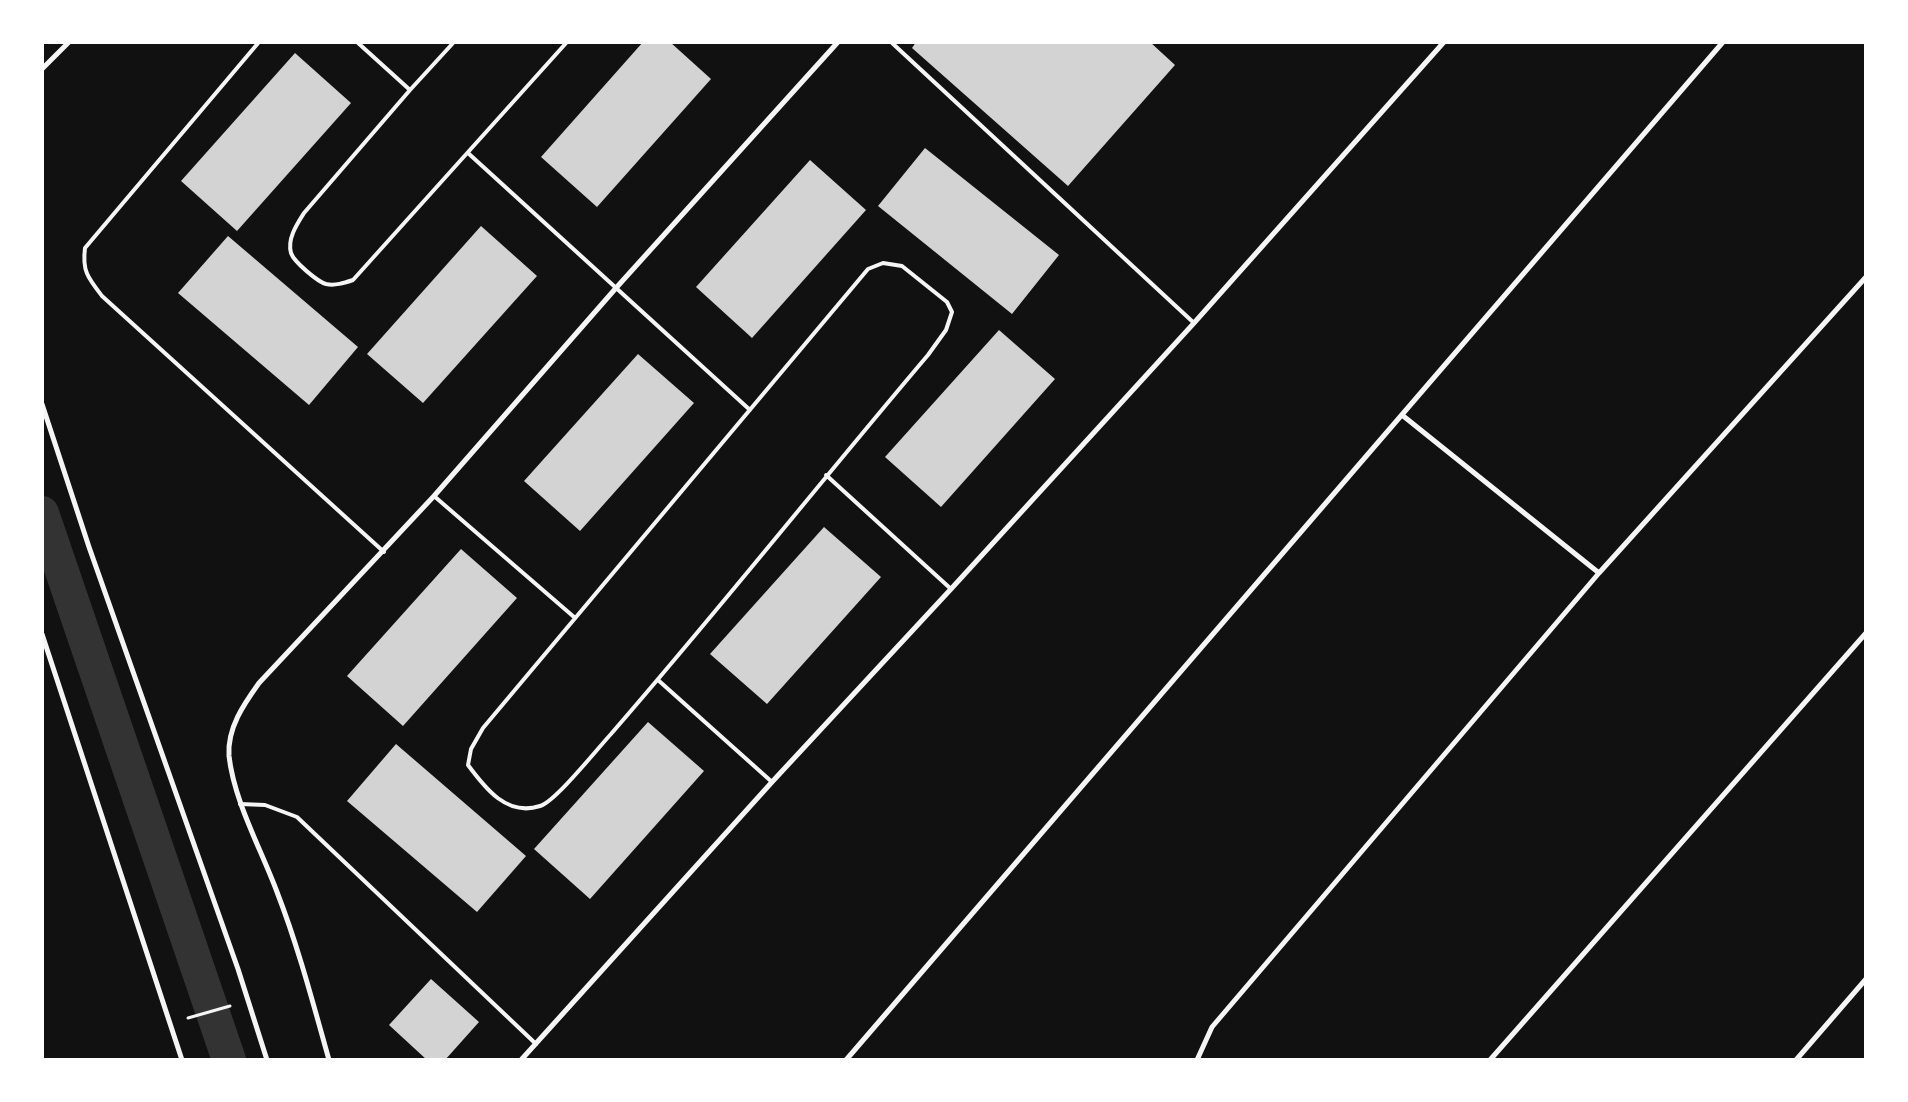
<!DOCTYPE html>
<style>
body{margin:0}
#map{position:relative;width:1908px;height:1102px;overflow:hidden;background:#111;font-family:"Roboto Serif",serif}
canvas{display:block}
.frame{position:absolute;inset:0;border:44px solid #fff;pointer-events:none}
</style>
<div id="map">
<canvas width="1908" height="1102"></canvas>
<div class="frame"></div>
</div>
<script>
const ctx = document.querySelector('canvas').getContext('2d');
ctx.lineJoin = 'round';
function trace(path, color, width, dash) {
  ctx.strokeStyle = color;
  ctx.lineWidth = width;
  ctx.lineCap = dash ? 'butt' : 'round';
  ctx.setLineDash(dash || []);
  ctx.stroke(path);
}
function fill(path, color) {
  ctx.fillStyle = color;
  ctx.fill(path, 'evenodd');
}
trace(new Path2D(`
 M42 513 229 1060`), '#333', 34);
fill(new Path2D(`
 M643 42H670L711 79 597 207 541 157Z
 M916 42H1150L1175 65 1068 186 912 48Z
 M295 53 351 103 237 231 181 181Z
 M925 148 1059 255 1012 314 878 206Z
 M810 160 866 210 752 338 696 287Z
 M481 226 537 276 423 403 367 354Z
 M228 236 358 347 309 405 178 293Z
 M999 330 1055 379 941 507 885 457Z
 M638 354 694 403 580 531 524 481Z
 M824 527 881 577 767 704 710 654Z
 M461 549 517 598 403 726 347 676Z
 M648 722 704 771 590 899 534 849Z
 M396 744 526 856 477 912 347 801Z
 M431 979 479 1022 445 1060H427L389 1025Z`), '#d3d3d3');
trace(new Path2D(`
 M188 1018 230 1006`), '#f5f5f5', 3);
trace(new Path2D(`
 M259 42 85 248C82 271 88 278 102 296L384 552
 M357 42 410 90
 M454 42 410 90 304 213C297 224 287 239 291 253 294 262 318 282 326 284 335 286 344 283 353 280L567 42
 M891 42 1194 323
 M468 153 750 410
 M883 263 902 266 947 302 952 312 946 330 928 355C821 481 719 610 611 734 598 748 555 802 540 806 507 817 485 788 468 765L471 749 483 728 868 269Z
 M826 475 951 589
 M434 496 574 617
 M658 680 772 782
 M240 804 265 805 297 817 536 1044`), '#f5f5f5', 4);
trace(new Path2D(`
 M42 69 69 42
 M42 404 89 547 238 969 267 1060
 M1402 415 1599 573
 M42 634 182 1060
 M329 1060C313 1003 298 946 277 892 261 849 234 801 229 756 227 728 244 704 259 683L434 496 616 288 838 42
 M521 1060 772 782 951 589 1194 323 1444 42
 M846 1060 1723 42
 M1197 1060 1212 1027 1599 573 1866 277
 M1490 1060 1866 633
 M1796 1060 1866 979`), '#f5f5f5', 5);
</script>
